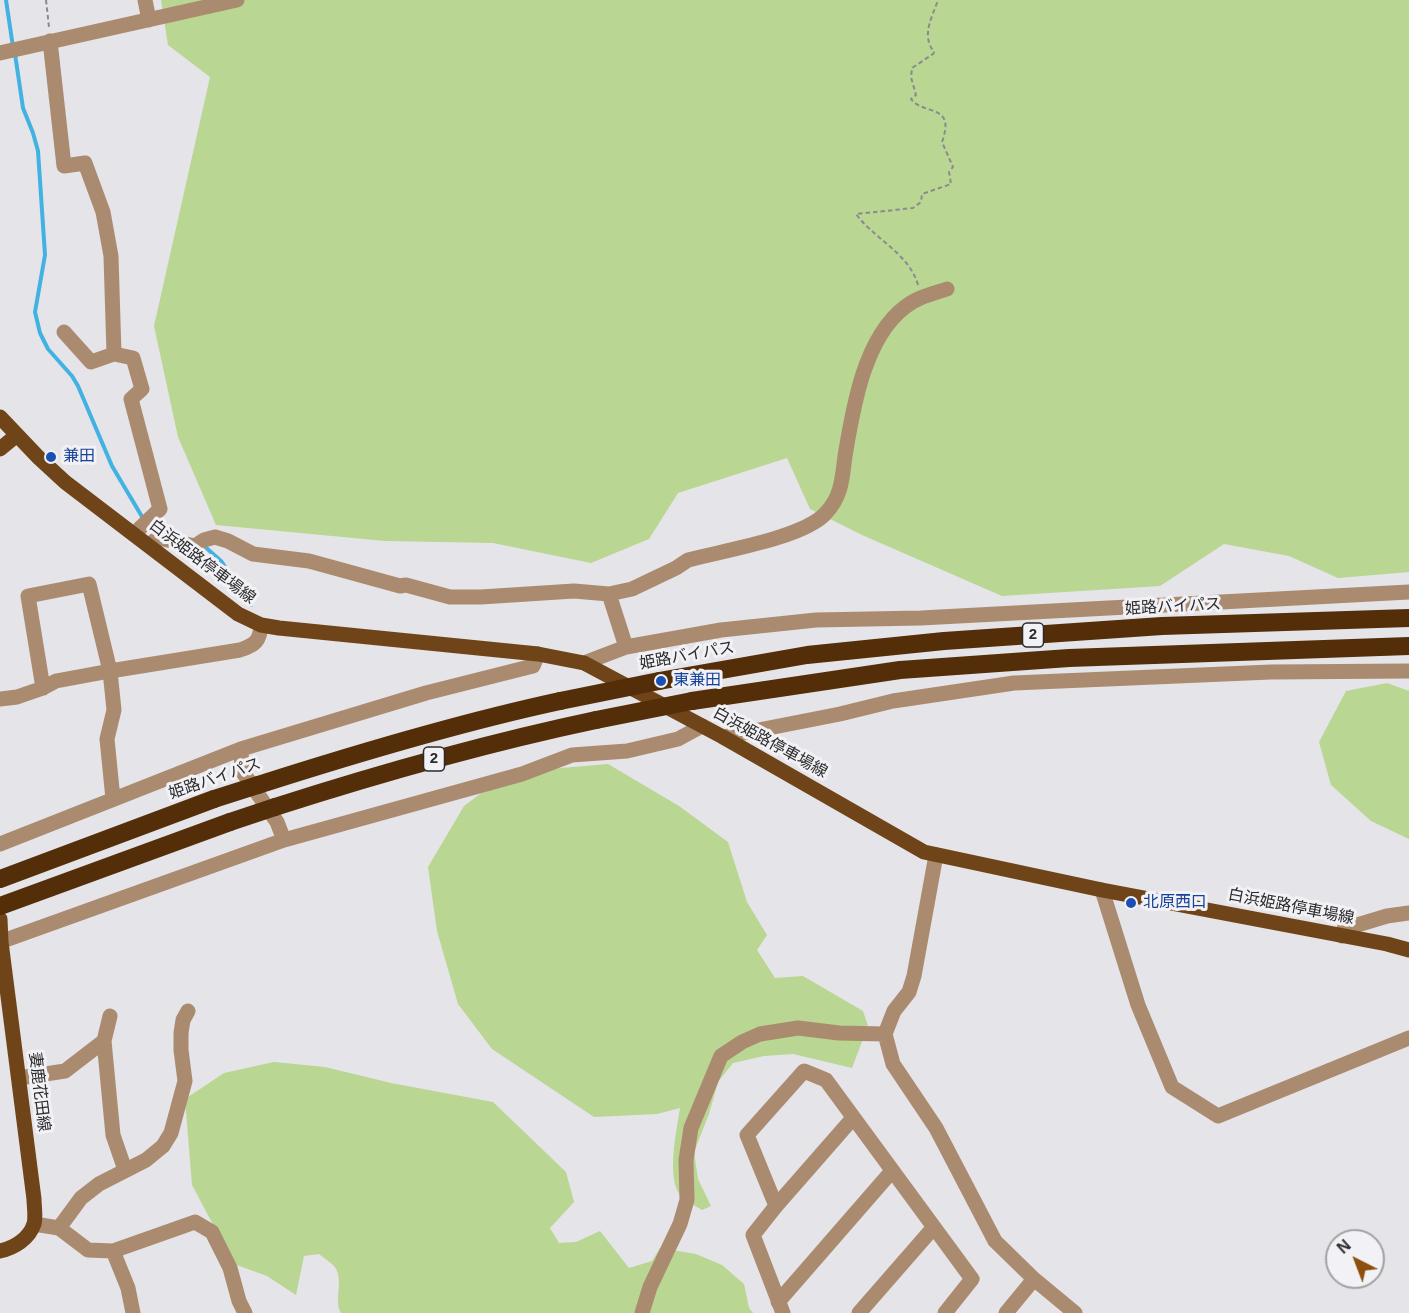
<!DOCTYPE html>
<meta charset="utf-8">
<style>
body{margin:0}
#map{position:relative;width:1409px;height:1313px;overflow:hidden;background:#e5e4e8;font-family:Arial,sans-serif}
canvas{display:block}
.north{position:absolute;left:1325px;top:1229px;width:60px;height:60px;box-sizing:border-box;background:#f2f1f5;border:2px solid #a2a2a5;border-radius:50%;rotate:318deg;font-size:16px;font-weight:700;line-height:24px;text-align:center;color:#2b2b2c}
.north::after{content:'';display:block;margin:auto;width:21px;height:27px;background:#8c4f0e;clip-path:polygon(50% 0,100% 100%,50% 72%,0 100%)}
</style>
<div id="map">
<canvas width="1409" height="1313"></canvas>
<div class="north">N</div>
</div>
<script>
const ctx = document.querySelector('canvas').getContext('2d');
ctx.lineJoin = 'round';
function fill(path, color) {
  ctx.fillStyle = color;
  ctx.fill(path, 'evenodd');
}
function trace(path, color, width, dash) {
  ctx.strokeStyle = color;
  ctx.lineWidth = width;
  ctx.lineCap = dash ? 'butt' : 'round';
  ctx.setLineDash(dash || []);
  ctx.stroke(path);
}
function drawText(font, color, halo, rows, align = 'center') {
  ctx.font = font + ' Arial,"Noto Sans JP",sans-serif';
  ctx.lineWidth = 6;
  ctx.setLineDash([]);
  ctx.textBaseline = 'middle';
  ctx.strokeStyle = halo;
  ctx.fillStyle = color;
  for (const [text, x, y, turn = 0] of rows) {
    ctx.save();
    ctx.translate(x, y);
    ctx.rotate((+turn || 0) * Math.PI / 180);
    ctx.textAlign = isNaN(turn) ? turn : align;
    if (halo) ctx.strokeText(text, 0, 0);
    ctx.fillText(text, 0, 0);
    ctx.restore();
  }
}
fill(new Path2D(`
 M161 0H1409V572L1338 578 1289 556 1224 544 1160 586 1002 596 862 535 810 509 787 458 678 493 649 539 591 563 493 543 385 541 216 525 178 437 154 326 210 77 168 45Z
 M1387 683 1409 691V839L1371 821 1331 785 1319 742 1346 691Z
 M608 764 679 806 728 842 747 902 767 935 757 950 775 978 803 976 863 1011 868 1026 852 1068 793 1054 764 1056 733 1063 718 1082 709 1114 694 1152 698 1179 711 1206 702 1210C696 1206 687 1202 682 1197 665 1181 677 1129 680 1108L657 1114 594 1117 492 1049 458 1004 437 931 428 867 464 806 484 791 538 770Z
 M274 1062 325 1067 391 1083 493 1102 566 1172 574 1202 550 1228 559 1243 576 1242 600 1231 629 1268 652 1261 660 1248 696 1254 722 1265 744 1284 749 1308 753 1313H341C333 1300 345 1279 334 1266 330 1262 324 1258 319 1254L304 1256 296 1295 267 1276 234 1264 192 1185 185 1099 224 1073Z`), '#b9d692');
trace(new Path2D(`
 M6 0 13 47
 M15 54 23 108 33 133 38 151 45 255 35 312 40 333 48 349 72 376 78 386 112 466 144 520
 M203 545 221 561 251 605`), '#42b2e2', 4);
trace(new Path2D(`
 M46 0 49 27
 M918 285C909 253 874 239 856 214L913 208 921 202 922 194 951 184 949 172 953 167 942 142C956 103 924 116 911 99L916 95 911 77 912 68 933 54 934 52C921 35 932 18 938 0`), '#8b8b8d', 2, [4.5, 3]);
trace(new Path2D(`
 M145 0 149 20
 M50 41 64 166 85 163 103 212 111 256 114 354 133 358 142 389 131 399 160 509 134 534
 M0 53 237 0
 M64 332 91 362 114 354
 M149 545 158 538 195 546 204 540 215 537 228 541 253 554 309 561 400 586 406 585 450 597H481L574 591 609 594 632 589 676 568 688 560C722 551 802 538 825 514 842 496 842 479 845 456 853 408 864 338 905 307 917 297 932 294 947 289
 M609 594 626 647
 M584 663 626 647 721 630 816 620 921 618 1409 592
 M43 688 28 596 89 584 110 671 114 710 107 739 113 799
 M0 699 17 697 43 688 56 681 110 671 240 650C255 645 260 641 261 625
 M723 737 840 714 893 701 1014 683 1271 672 1409 671
 M241 749 242 771 277 822 284 840
 M0 844 241 749 426 693 533 666 538 654
 M936 855 914 976 909 992 894 1011 885 1034 893 1064 936 1128 995 1241 1034 1279 1075 1313
 M1102 890 1138 1005 1172 1087 1218 1116 1409 1038
 M1342 936 1344 929 1387 916 1409 913
 M0 942 284 840 522 774 572 755 627 751 678 739 702 726
 M110 1016 104 1041 113 1135 123 1164
 M19 1078 65 1071 104 1041
 M776 1206 853 1118
 M34 1224 59 1228 88 1250 113 1251 195 1222 212 1232 230 1268 239 1301 245 1313
 M59 1228 81 1198 99 1184 146 1160 163 1146 171 1133 185 1081 181 1050V1033L183 1020 188 1011
 M113 1251 128 1288 133 1313
 M778 1302 892 1171
 M642 1313 650 1287 680 1224 687 1200 686 1160 691 1128 721 1056 742 1042 760 1034 798 1028 839 1033 885 1034
 M783 1313 753 1235 776 1206 747 1135 804 1071 826 1080 972 1279 945 1313
 M859 1313 934 1227
 M1006 1313 1034 1279`), '#ab8b70', 15);
trace(new Path2D(`
 M0 417 39 458 65 482 238 614 261 625 279 628 538 654 584 663 723 737 924 852 1102 890 1387 944 1409 950
 M0 449 17 435
 M0 919 1 942 34 1199C34 1206 36 1217 34 1224 29 1239 14 1248 0 1251`), '#6f4419', 15);
trace(new Path2D(`
 M659 681 807 655 944 641 1162 626 1409 618
 M692 701 900 670 1069 658 1409 646
 M258 785C358 753 458 723 560 701
 M275 807C381 773 487 743 596 720
 M0 879 214 799
 M0 906 230 822`), '#532e08', 18);
trace(new Path2D(`
 M560 701 659 681
 M596 720 692 701
 M214 799 258 785
 M230 822 275 807`), '#532e08', 18);
for (const [x, y, r, color] of [
 [51,457,6,"#1a4fb4"],
 [661,681,6,"#1a4fb4"],
 [1131,903,6,"#1a4fb4"]
]) {
  const dot = new Path2D();
  dot.arc(x, y, r, 0, 2 * Math.PI);
  ctx.fillStyle = color;
  ctx.fill(dot);
  trace(dot, '#f2f1f5', 2);
}
for (const [x, y, w] of [
 [1033,635,21],
 [434,759,21]
]) {
  const box = new Path2D();
  box.roundRect(x - w / 2, y - 12, w, 24, 4.5);
  ctx.fillStyle = '#f2f1f5';
  ctx.fill(box);
  trace(box, '#2b2b2c', 1.5);
}
drawText('bold 15px', '#2b2b2c', null, [
 ["2",1033,635],
 ["2",434,759]
]);
drawText('16px', '#164399', '#f2f1f5', [
 ["兼田",63,457],
 ["東兼田",673,681],
 ["北原西口",1143,903]
], 'left');
drawText('16px', '#2b2b2c', '#f2f1f5', [
 ["白浜姫路停車場線",202,562,37],
 ["姫路バイパス",1173,607,-3],
 ["姫路バイパス",687,656,-10],
 ["白浜姫路停車場線",770,743,29],
 ["姫路バイパス",215,779,-19],
 ["白浜姫路停車場線",1291,907,11],
 ["妻鹿花田線",39,1092,83]
]);
</script>
